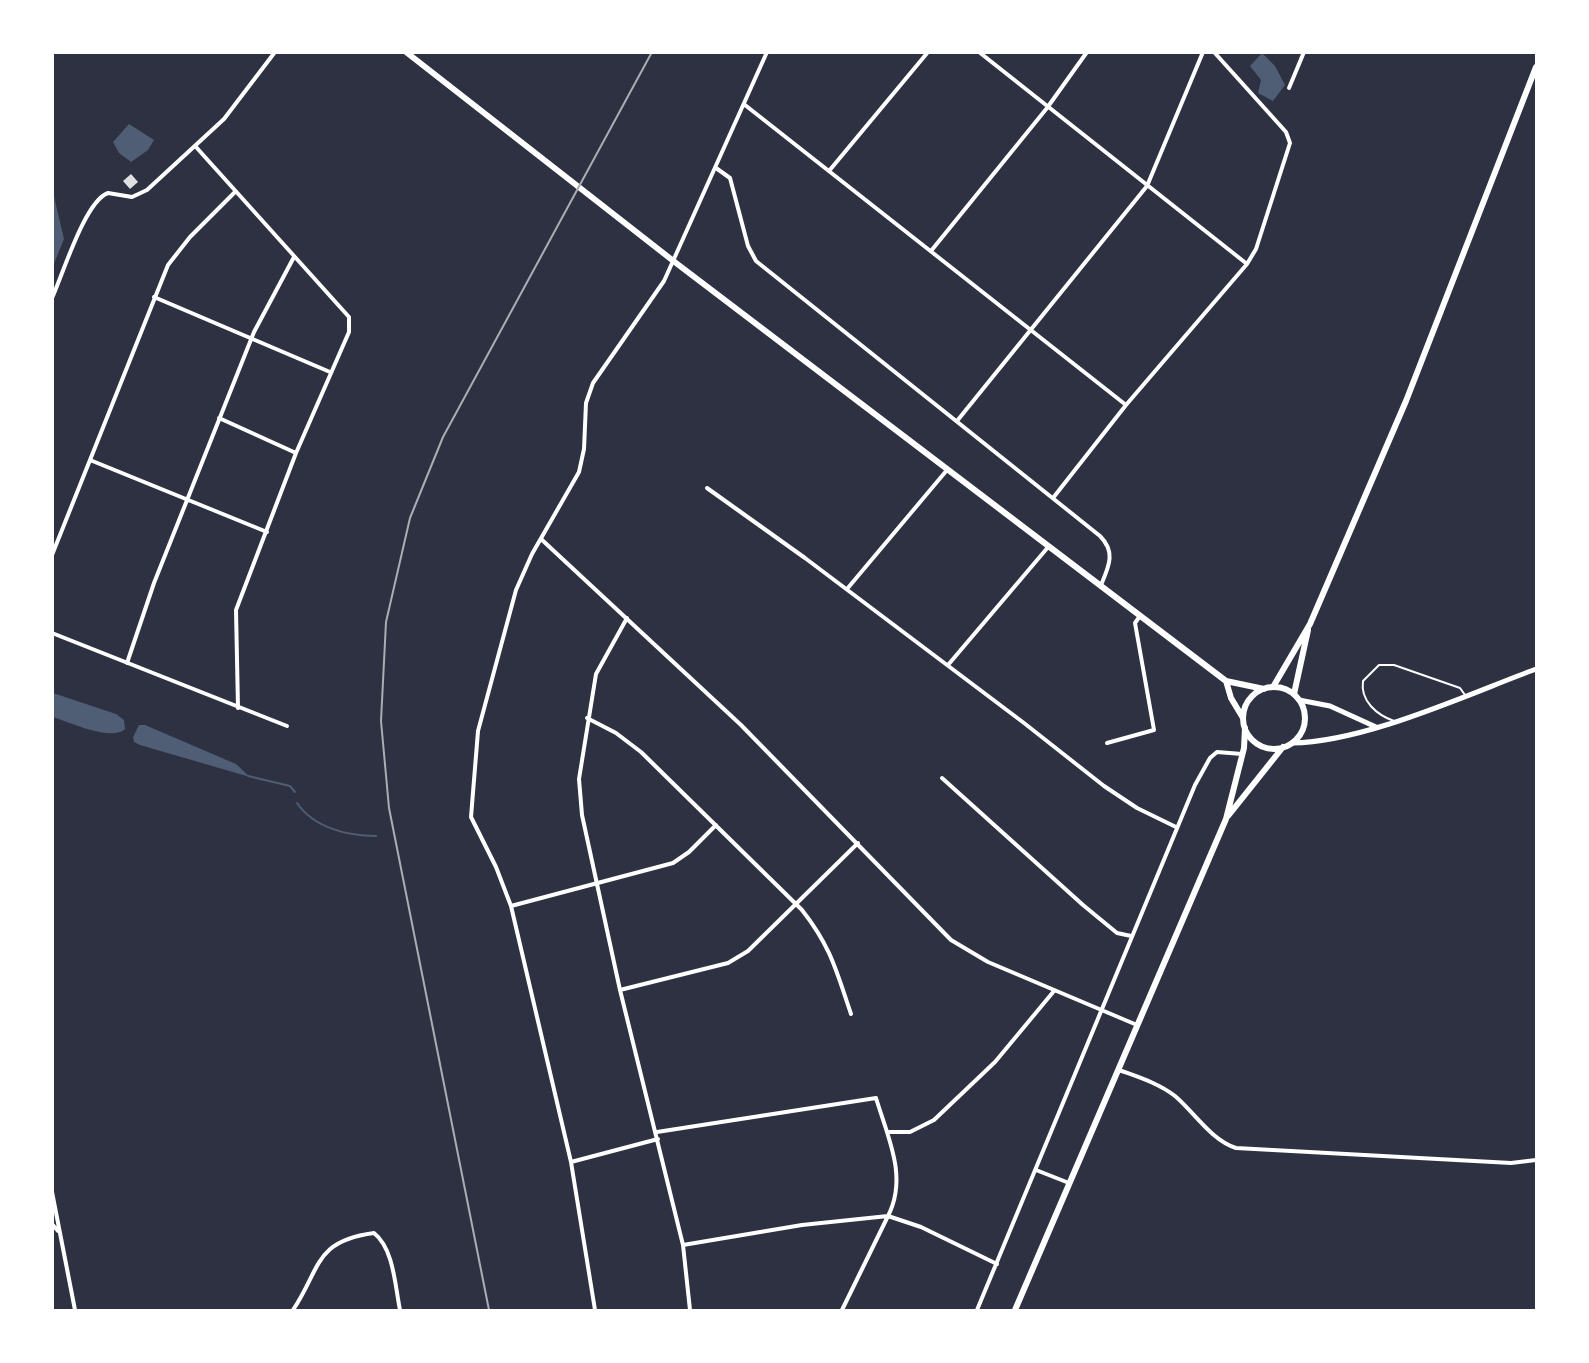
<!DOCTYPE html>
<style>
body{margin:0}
#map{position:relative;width:1589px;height:1363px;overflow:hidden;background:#2d3142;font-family:Georgia,serif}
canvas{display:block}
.frame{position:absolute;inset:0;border:54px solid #fff;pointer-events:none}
</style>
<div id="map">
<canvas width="1589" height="1363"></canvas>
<div class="frame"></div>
</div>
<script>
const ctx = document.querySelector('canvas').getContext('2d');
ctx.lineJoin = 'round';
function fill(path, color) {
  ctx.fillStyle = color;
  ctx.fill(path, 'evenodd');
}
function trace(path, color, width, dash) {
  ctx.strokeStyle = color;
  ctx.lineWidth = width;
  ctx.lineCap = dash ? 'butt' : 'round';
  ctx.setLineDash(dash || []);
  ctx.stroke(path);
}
fill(new Path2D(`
 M1262 53 1275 66 1285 85 1273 101 1258 93 1261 80 1250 66Z
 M129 124 154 140 148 150 131 162 119 153 113 142Z
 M52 188 64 239 53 266H52Z
 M53 693 116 714 124 720 125 729C112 742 69 722 53 717Z
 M139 725H145L236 764 250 777 140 745 134 742 133 737Z`), '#4f5d75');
trace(new Path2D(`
 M248 776 290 786 295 792
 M297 803C314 828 348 836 376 836`), '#4f5d75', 2);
fill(new Path2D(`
 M131 174 138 182 130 189 123 181Z`), '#e0e0e3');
trace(new Path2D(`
 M1394 721C1377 715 1360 701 1363 681L1379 665H1394L1460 688 1465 695`), '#fff', 2);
trace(new Path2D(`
 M979 52 1247 264
 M1289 88 1304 52
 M745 105 1126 405
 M196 147 349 317V332L296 453 236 610 238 708
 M716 168 730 178 748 246 756 261 1100 536C1116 552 1109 566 1101 585
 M829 171 928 52
 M931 251 1047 108 1087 52
 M154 297 330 372
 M52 298C63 274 85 201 108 193L132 197 147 190 224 119 275 52
 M219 418 296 453
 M957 421 1147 186 1203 52
 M90 460 267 532
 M707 488 805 558 1024 723 1104 786 1137 808 1176 827
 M1053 498 1126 405 1247 264 1256 249 1290 143 1286 132 1214 52
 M541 539 741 725 951 940 988 962 1137 1025
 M52 555 168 265 190 237 235 192
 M847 589 947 470
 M627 618 596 674 579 779 582 815 620 990 683 1245 802 1225 888 1216C908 1177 888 1138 876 1098L657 1132
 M52 633 287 726
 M127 663 154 583 254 332 294 257
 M948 665 1049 546
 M587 718 616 733 641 752 802 910C831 947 836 970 851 1014
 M1107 743 1154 730 1135 623 1140 616
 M942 778 1083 905 1117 933 1131 936
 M511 906 673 863 689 852 716 825
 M620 990 728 963 748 951 858 843
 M1119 1070C1138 1077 1158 1083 1175 1096 1194 1112 1211 1140 1236 1148L1511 1163 1536 1160
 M887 1132H910L934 1120 995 1062 1054 991
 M571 1162 658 1139
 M1036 1170 1069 1183
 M52 1192 75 1310
 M52 1224 58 1231
 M683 1245 690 1310
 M293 1310C321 1268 314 1241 374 1233 394 1249 395 1286 400 1310
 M595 1310 571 1162 511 906 496 867 471 817 478 731 516 590 532 554 579 472 584 449 586 403 593 383 664 281 767 52
 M842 1310 888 1216 921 1227 997 1264
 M977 1310 1195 785 1210 758 1217 752 1242 754`), '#fff', 4);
trace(new Path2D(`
 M1299 700 1330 706 1376 727
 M1292 743C1365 742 1466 695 1536 669`), '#fff', 5);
trace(new Path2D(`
 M406 52 676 263 1226 681 1264 689
 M1226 681 1231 698 1243 718
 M1273 687 1310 624 1406 401 1536 67
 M1243 718a31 31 0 1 1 62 0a31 31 0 1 1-62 0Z
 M1294 694 1308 630
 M1228 816 1283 747
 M1015 1310 1226 819 1244 748 1245 728`), '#fff', 6);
trace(new Path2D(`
 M489 1310 389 808 381 721 386 622 410 518 443 437 652 52`), '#abadb3', 2);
</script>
